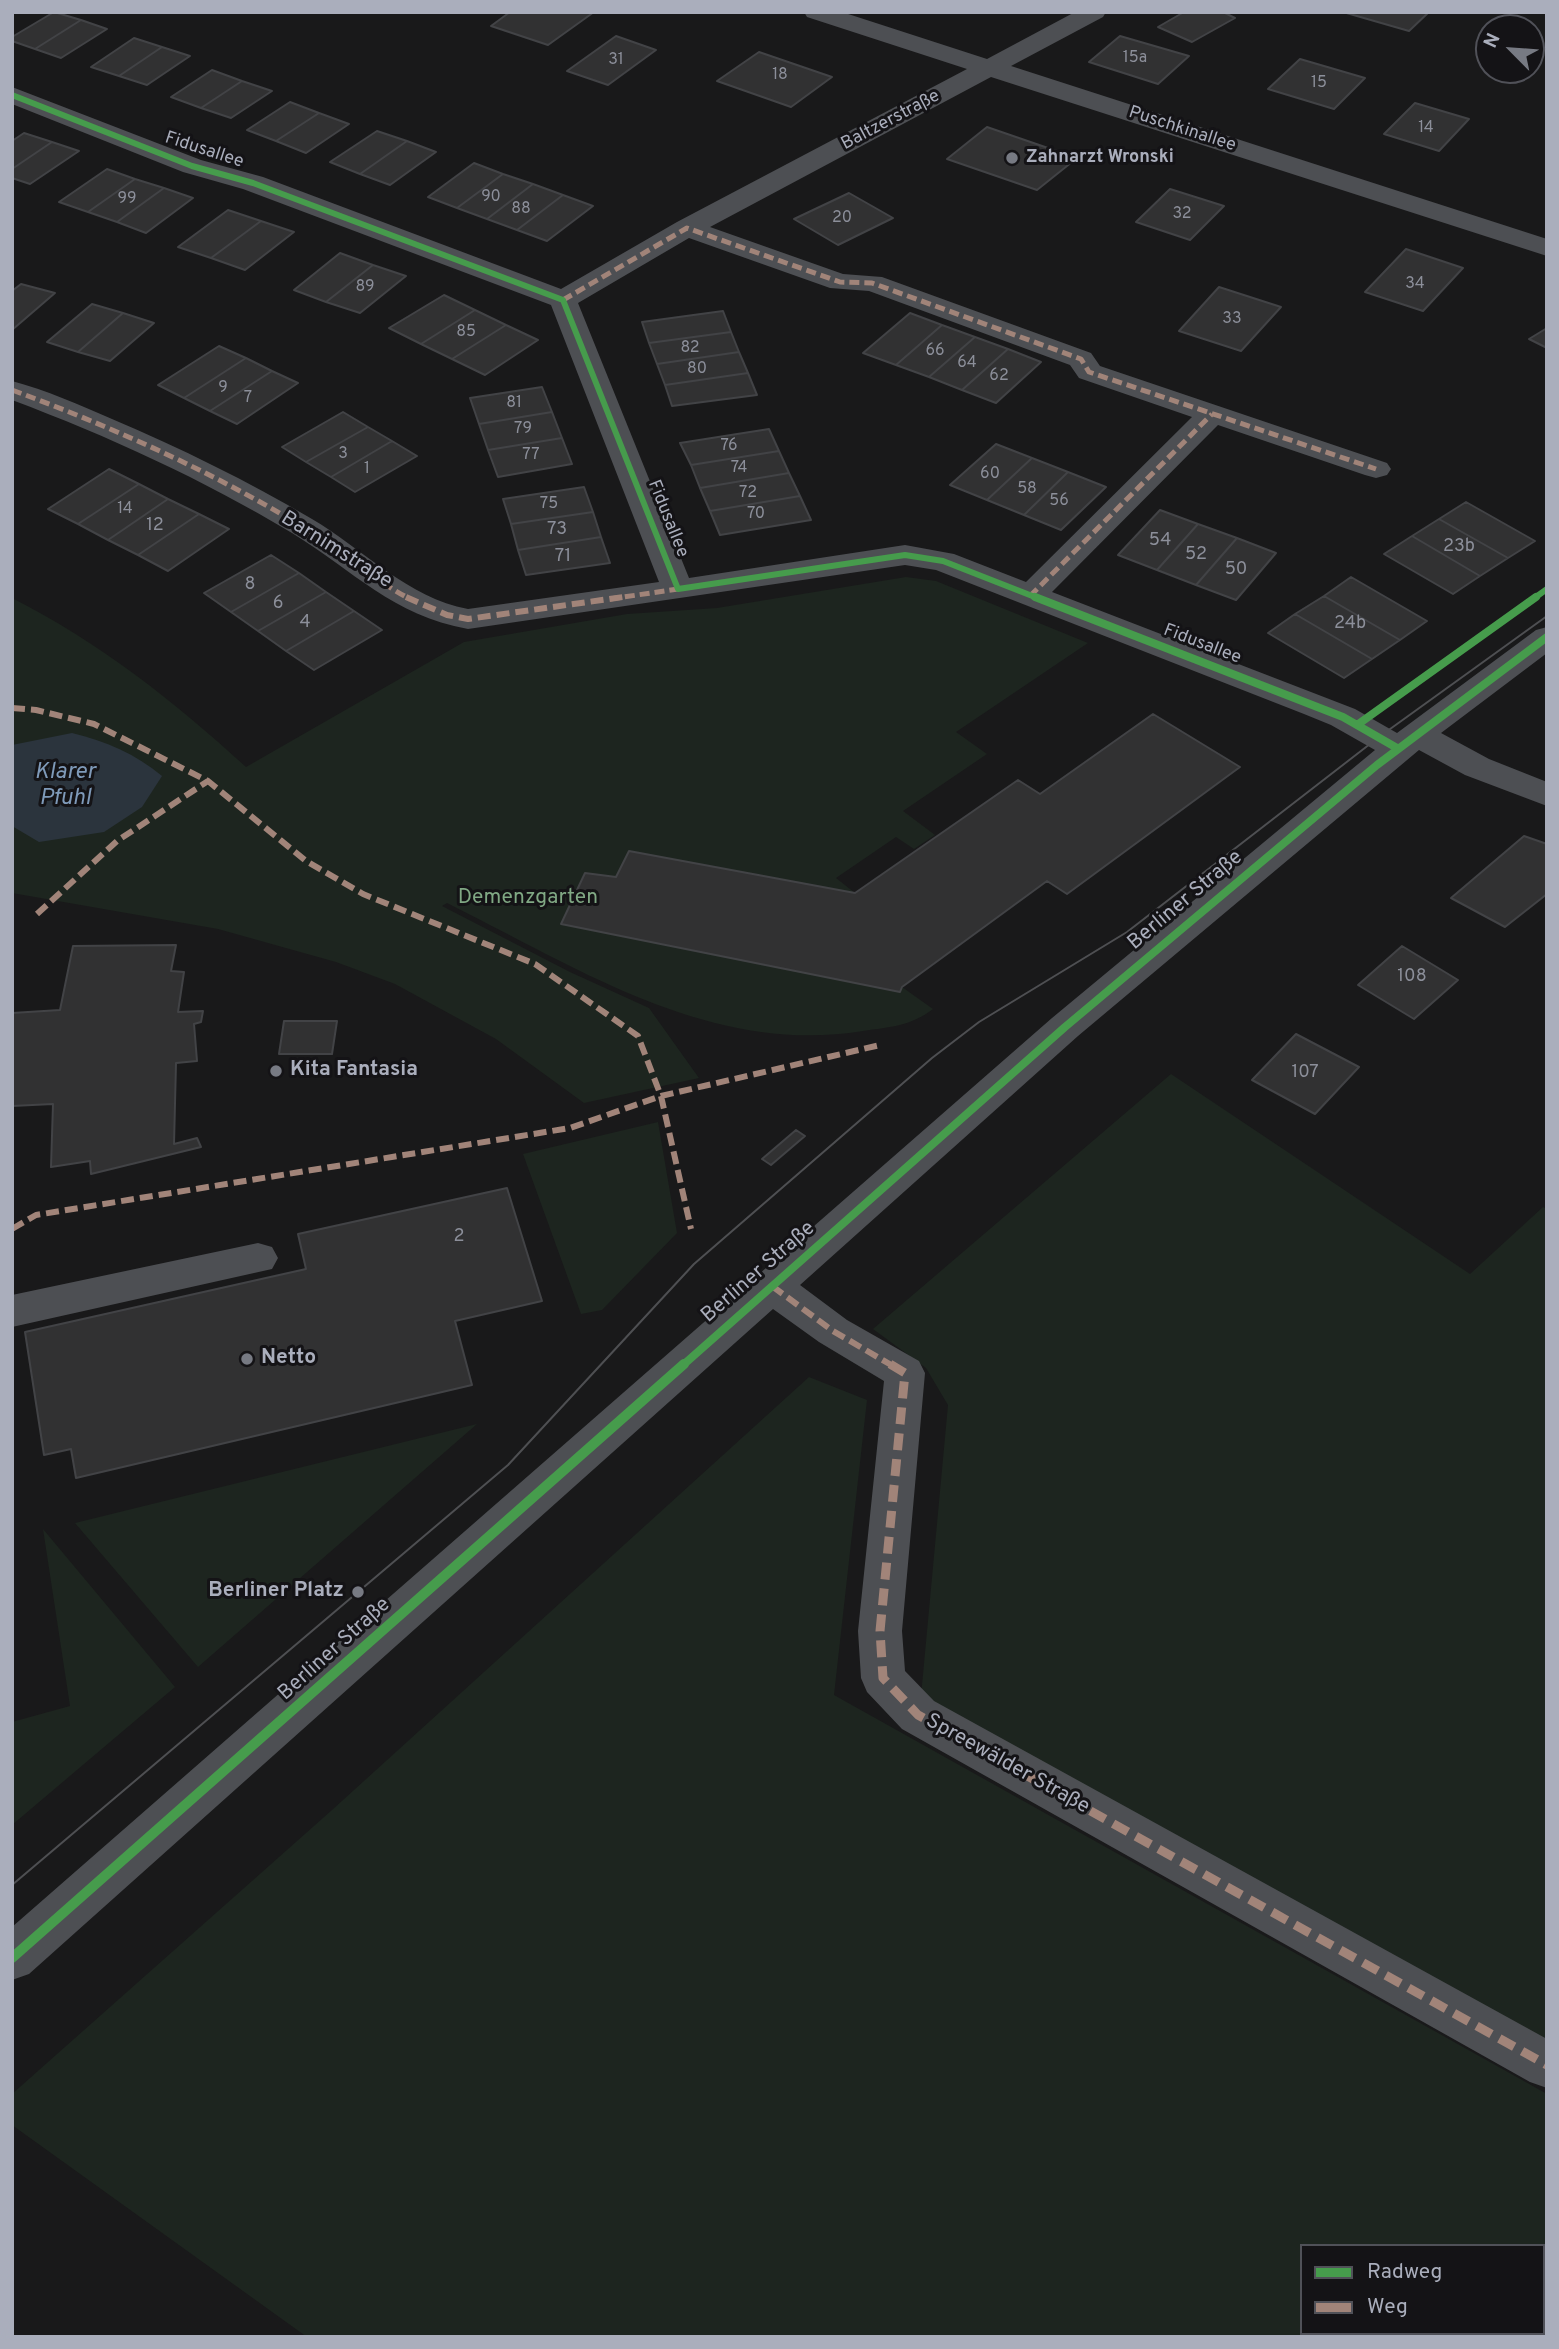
<!DOCTYPE html>
<meta charset="utf-8">
<style>
body{margin:0}
#map{position:relative;width:1559px;height:2349px;overflow:hidden;background:#19191a;font-family:Overpass,sans-serif}
canvas{display:block}
.frame{position:absolute;inset:0;border:14px solid #aaaebc;pointer-events:none}
.legend{position:absolute;left:1300px;top:2244px;width:245px;height:91px;box-sizing:border-box;background:#141316;border:2px solid #505158;margin:0;padding:9px 12px;list-style:none;font-size:21px;color:#aaaebc}
.legend li{display:flex;align-items:center;gap:14px;height:35px}
.legend b{width:35px;border:2px solid #505158}
.north{position:absolute;left:1475px;top:14px;width:70px;height:70px;box-sizing:border-box;background:#141316;border:2px solid #505158;border-radius:50%;rotate:295deg;font-size:19px;font-weight:700;line-height:28px;text-align:center;color:#aaaebc}
.north::after{content:'';display:block;margin:auto;width:24px;height:32px;background:#777a83;clip-path:polygon(50% 0,100% 100%,50% 72%,0 100%)}
</style>
<div id="map">
<canvas width="1559" height="2349"></canvas>
<div class="frame"></div>
<ul class="legend">
<li><b style="height:9px;background:#469c4c"></b>Radweg</li>
<li><b style="height:9px;background:#a18479"></b>Weg</li>
</ul>
<div class="north">N</div>
</div>
<script>
const ctx = document.querySelector('canvas').getContext('2d');
ctx.lineJoin = 'round';
function fill(path, color) {
  ctx.fillStyle = color;
  ctx.fill(path, 'evenodd');
}
function trace(path, color, width, dash) {
  ctx.strokeStyle = color;
  ctx.lineWidth = width;
  ctx.lineCap = dash ? 'butt' : 'round';
  ctx.setLineDash(dash || []);
  ctx.stroke(path);
}
function drawText(font, color, halo, rows, align = 'center') {
  ctx.font = font + ' Overpass,sans-serif';
  ctx.lineWidth = 6;
  ctx.setLineDash([]);
  ctx.textBaseline = 'middle';
  ctx.strokeStyle = halo;
  ctx.fillStyle = color;
  for (const [text, x, y, turn = 0] of rows) {
    ctx.save();
    ctx.translate(x, y);
    ctx.rotate((+turn || 0) * Math.PI / 180);
    ctx.textAlign = isNaN(turn) ? turn : align;
    if (halo) ctx.strokeText(text, 0, 0);
    ctx.fillText(text, 0, 0);
    ctx.restore();
  }
}
fill(new Path2D(`
 M906 577 936 581 1088 643 956 732 987 754 903 811 935 835 914 849 896 837 836 878 855 893 629 851 616 877 585 873 562 923 900 992 902 987 933 1009C911 1026 890 1027 863 1031 711 1056 578 968 447 903L442 906 570 972 649 1008 699 1078 584 1103 496 1039 395 984 336 962 218 929 12 893V598C99 642 174 701 246 767L464 642 627 614 717 608Z
 M1171 1074 1470 1274 1543 1207 1547 1209V2049L921 1696 948 1405 926 1368 873 1329Z
 M658 1122 677 1233 602 1310 581 1314 523 1154Z
 M809 1377 867 1400 834 1695 1547 2094V2337H307L12 2125V2094L332 1810ZM1302 2246H1543V2333H1302Z
 M477 1424 198 1667 75 1523Z
 M43 1529 175 1687 12 1825V1722L70 1706Z`), '#1d251f');
fill(new Path2D(`
 M72 733C105 741 136 754 162 776L142 807 104 832 39 842 12 826V745Z`), '#2b343d');
const building = new Path2D(`
 M54 12 81 20 35 49 12 41V37Z
 M510 12H594L548 45 491 26Z
 M1184 12H1223L1235 18 1192 42 1158 27Z
 M1343 12H1429L1409 31Z
 M81 20 107 29 61 58 35 49Z
 M616 36 656 50 608 85 567 71Z
 M1120 36 1189 56 1158 84 1089 62Z
 M134 38 162 47 119 76 91 67Z
 M162 47 190 56 147 85 119 76Z
 M759 52 832 77 791 107 717 81Z
 M1300 59 1365 78 1334 109 1268 89Z
 M212 70 242 81 201 108 171 97Z
 M242 81 272 91 231 118 201 108Z
 M290 102 319 113 276 141 247 130Z
 M1415 103 1469 119 1439 151 1384 134Z
 M319 113 349 124 306 153 276 141Z
 M987 127 1077 158 1037 190 947 159Z
 M377 131 407 141 360 174 330 162Z
 M24 133 52 142 12 169V141Z
 M407 141 436 152 390 185 360 174Z
 M52 142 79 151 30 184 12 178V169Z
 M474 163 503 174 457 208 428 197Z
 M107 169 135 179 88 212 59 202Z
 M503 174 533 184 487 219 457 208Z
 M135 179 164 188 117 222 88 212Z
 M533 184 563 195 517 230 487 219Z
 M164 188 193 198 146 233 117 222Z
 M1170 189 1224 206 1190 240 1136 222Z
 M849 193 893 218 838 245 794 219Z
 M563 195 593 206 547 241 517 230Z
 M228 210 261 221 211 258 178 247Z
 M261 221 294 232 245 270 211 258Z
 M1406 249 1463 268 1423 311 1365 292Z
 M340 253 373 265 326 302 294 290Z
 M373 265 406 276 360 313 326 302Z
 M21 284 55 293 12 330V291Z
 M1219 287 1281 307 1241 351 1179 331Z
 M444 295 475 310 421 344 389 328Z
 M92 304 123 313 78 352 47 342Z
 M475 310 506 325 452 359 421 344Z
 M723 311 731 332 649 343 642 322Z
 M123 313 154 323 110 361 78 352Z
 M910 313 942 325 896 365 863 353Z
 M506 325 538 340 485 375 452 359Z
 M942 325 975 337 929 377 896 365Z
 M1547 328V348L1529 339Z
 M731 332 739 352 657 364 649 343Z
 M975 337 1008 349 962 390 929 377Z
 M219 346 246 358 184 398 158 385Z
 M1008 349 1041 362 996 403 962 390Z
 M739 352 748 373 665 385 657 364Z
 M246 358 272 371 210 411 184 398Z
 M272 371 298 383 237 424 210 411Z
 M748 373 757 395 672 406 665 385Z
 M542 387 552 412 479 424 470 398Z
 M343 412 368 427 306 462 282 447Z
 M552 412 562 438 488 450 479 424Z
 M368 427 392 441 331 477 306 462Z
 M769 429 779 451 691 465 680 443Z
 M562 438 572 464 498 477 488 450Z
 M392 441 417 456 355 492 331 477Z
 M996 444 1032 458 987 500 950 485Z
 M779 451 789 473 700 488 691 465Z
 M1032 458 1068 472 1024 515 987 500Z
 M109 469 139 484 78 524 48 509Z
 M1068 472 1106 487 1061 530 1024 515Z
 M789 473 800 496 710 511 700 488Z
 M139 484 168 499 108 540 78 524Z
 M584 487 593 512 511 524 503 499Z
 M800 496 811 520 720 535 710 511Z
 M168 499 199 514 138 555 108 540Z
 M1466 502 1535 541 1508 558 1439 519Z
 M1160 510 1198 524 1157 570 1118 555Z
 M593 512 601 537 518 550 511 524Z
 M199 514 229 529 168 571 138 555Z
 M1439 519 1508 558 1480 576 1412 536Z
 M1198 524 1237 538 1196 585 1157 570Z
 M1412 536 1480 576 1453 594 1384 554Z
 M601 537 610 563 526 575 518 550Z
 M1237 538 1276 553 1236 600 1196 585Z
 M271 555 299 573 231 612 204 593Z
 M299 573 326 592 258 631 231 612Z
 M1351 577 1427 621 1400 640 1324 596Z
 M326 592 354 611 286 651 258 631Z
 M1324 596 1400 640 1372 659 1295 614Z
 M354 611 382 630 314 670 286 651Z
 M1295 614 1372 659 1344 678 1268 633Z
 M1153 714 1240 767 1067 894 1047 881 902 987 900 992 561 924 585 873 616 877 629 851 855 893 1018 780 1040 794Z
 M1524 836 1547 844V894L1505 927 1451 898Z
 M176 945 171 971 184 972 178 1012 203 1011 201 1022 194 1024 197 1061 176 1063 174 1144 197 1138 201 1147 91 1174 90 1161 51 1167 53 1104 12 1106V1013L60 1010 73 946Z
 M1402 946 1458 980 1414 1019 1358 985Z
 M284 1021H337L332 1054H279Z
 M1296 1034 1359 1067 1315 1114 1252 1080Z
 M796 1130 805 1136 771 1165 762 1159Z
 M507 1188 542 1301 455 1321 472 1385 76 1478 71 1449 44 1455 25 1332 306 1269 298 1234Z`);
fill(building, '#313132');
trace(building, '#424346', 2);
fill(new Path2D(`
 M804 12H842L987 59 1075 12H1106L1103 17 1011 66 1547 239V256L991 77 710 227 843 274 882 277 1091 353 1100 366 1387 463 1391 469 1387 475 1376 478 1365 475 1218 425 1052 592 1355 709 1397 733 1536 630 1547 627V653L1441 733 1489 759 1547 782V806L1465 775 1419 750 1078 1036 800 1285 847 1320 919 1361 925 1373 902 1631 905 1671 934 1701 1547 2039V2088L1530 2082 902 1729 867 1692 861 1678 858 1631 884 1381 819 1342 773 1309 29 1974 12 1980V1927L1052 1018 1375 750 1331 725 1304 714 936 570 905 565 468 629C392 615 354 571 292 533 204 480 108 436 12 400V381C46 390 80 405 112 419 180 448 248 481 312 519 363 549 408 598 468 609L659 582 551 305 243 189 183 172 12 104V87L201 160 263 177 561 289 677 222 967 69 807 17ZM689 238 830 288 869 291 1070 365 1079 378 1192 417 1026 582 954 554 905 545 689 578 578 303Z
 M258 1243 272 1247 278 1258 272 1269 12 1327V1295Z`), '#4d4f53');
trace(new Path2D(`
 M12 1885 508 1465 694 1264 932 1058 979 1022 1127 932 1379 737 1547 616`), '#4e4f52', 2);
trace(new Path2D(`
 M563 300 687 228 840 282 872 283 1081 359 1089 372 1376 469
 M12 390C112 427 211 471 303 527 340 549 372 579 410 599
 M1030 596 1212 414
 M610 599 678 589`), '#a18479', 5, [10, 5]);
trace(new Path2D(`
 M406 597 447 615 468 619 623 597
 M12 708 36 710 94 724 208 781 306 861 363 894 535 964 638 1036 661 1096 691 1229
 M37 914 117 841 208 781
 M12 1229 36 1215 570 1128 661 1096 880 1045
 M772 1286 833 1331 893 1366`), '#a18479', 6, [13, 6]);
trace(new Path2D(`
 M890 1364 905 1373 880 1631 883 1678 918 1715 1547 2065`), '#a18479', 9, [17, 9]);
trace(new Path2D(`
 M12 95 192 166 253 183 563 300 678 589 905 555 943 561 1040 599
 M1533 599 1547 589`), '#469c4c', 6);
trace(new Path2D(`
 M1035 597 1343 717 1397 748
 M1357 725 1536 597
 M682 1366 1065 1027 1377 765 1547 637`), '#469c4c', 8);
trace(new Path2D(`
 M12 1958 684 1364`), '#469c4c', 10);
for (const [x, y, r, color] of [
 [1012,158,7,"#777a83"],
 [276,1071,7,"#777a83"],
 [247,1359,7,"#777a83"],
 [358,1592,7,"#777a83"]
]) {
  const dot = new Path2D();
  dot.arc(x, y, r, 0, 2 * Math.PI);
  ctx.fillStyle = color;
  ctx.fill(dot);
  trace(dot, '#141316', 2.5);
}
drawText('16px', '#8c8f9a', null, [
 ["15a",1135,59],
 ["31",616,61],
 ["18",780,76],
 ["15",1319,84],
 ["14",1426,129],
 ["90",491,198],
 ["99",127,200],
 ["88",521,210],
 ["32",1182,215],
 ["20",842,219],
 ["34",1415,285],
 ["89",365,288],
 ["33",1232,320],
 ["85",466,333],
 ["82",690,349],
 ["66",935,352],
 ["64",967,364],
 ["80",697,370],
 ["62",999,377],
 ["9",223,389],
 ["7",248,399],
 ["81",514,404],
 ["79",523,430],
 ["76",729,447],
 ["3",343,455],
 ["77",531,456],
 ["74",739,469],
 ["1",367,470],
 ["60",990,475],
 ["58",1027,490],
 ["72",748,494],
 ["56",1059,502],
 ["75",549,505],
 ["14",125,510],
 ["70",756,515]
]);
drawText('18px', '#aaaebc', '#141316', [
 ["Baltzerstraße",891,121,-28],
 ["Puschkinallee",1182,130,18],
 ["Fidusallee",204,151,18],
 ["Fidusallee",667,519,68],
 ["Fidusallee",1202,645,21]
]);
drawText('bold 18px', '#aaaebc', '#141316', [
 ["Zahnarzt Wronski",1026,158]
], 'left');
drawText('18px', '#8c8f9a', null, [
 ["12",155,526],
 ["73",557,530],
 ["54",1160,541],
 ["23b",1459,547],
 ["52",1196,555],
 ["71",563,557],
 ["50",1236,570],
 ["8",250,585],
 ["6",278,604],
 ["4",305,623],
 ["24b",1350,624],
 ["108",1412,977],
 ["107",1305,1073],
 ["2",459,1237]
]);
drawText('21px', '#aaaebc', '#141316', [
 ["Barnimstraße",336,551,32],
 ["Berliner Straße",1186,901,-40],
 ["Berliner Straße",759,1273,-41],
 ["Berliner Straße",335,1650,-42],
 ["Spreewälder Straße",1007,1765,29]
]);
drawText('21px', '#80a884', '#141316', [
 ["Demenzgarten",528,899]
]);
drawText('bold 21px', '#aaaebc', '#141316', [
 ["Kita Fantasia",290,1071],
 ["Netto",261,1359],
 ["Berliner Platz",344,1592,"right"]
], 'left');
drawText('italic 23px', '#7f9ab9', '#141316', [
 ["Klarer",65,773],
 ["Pfuhl",65,799]
]);
</script>
